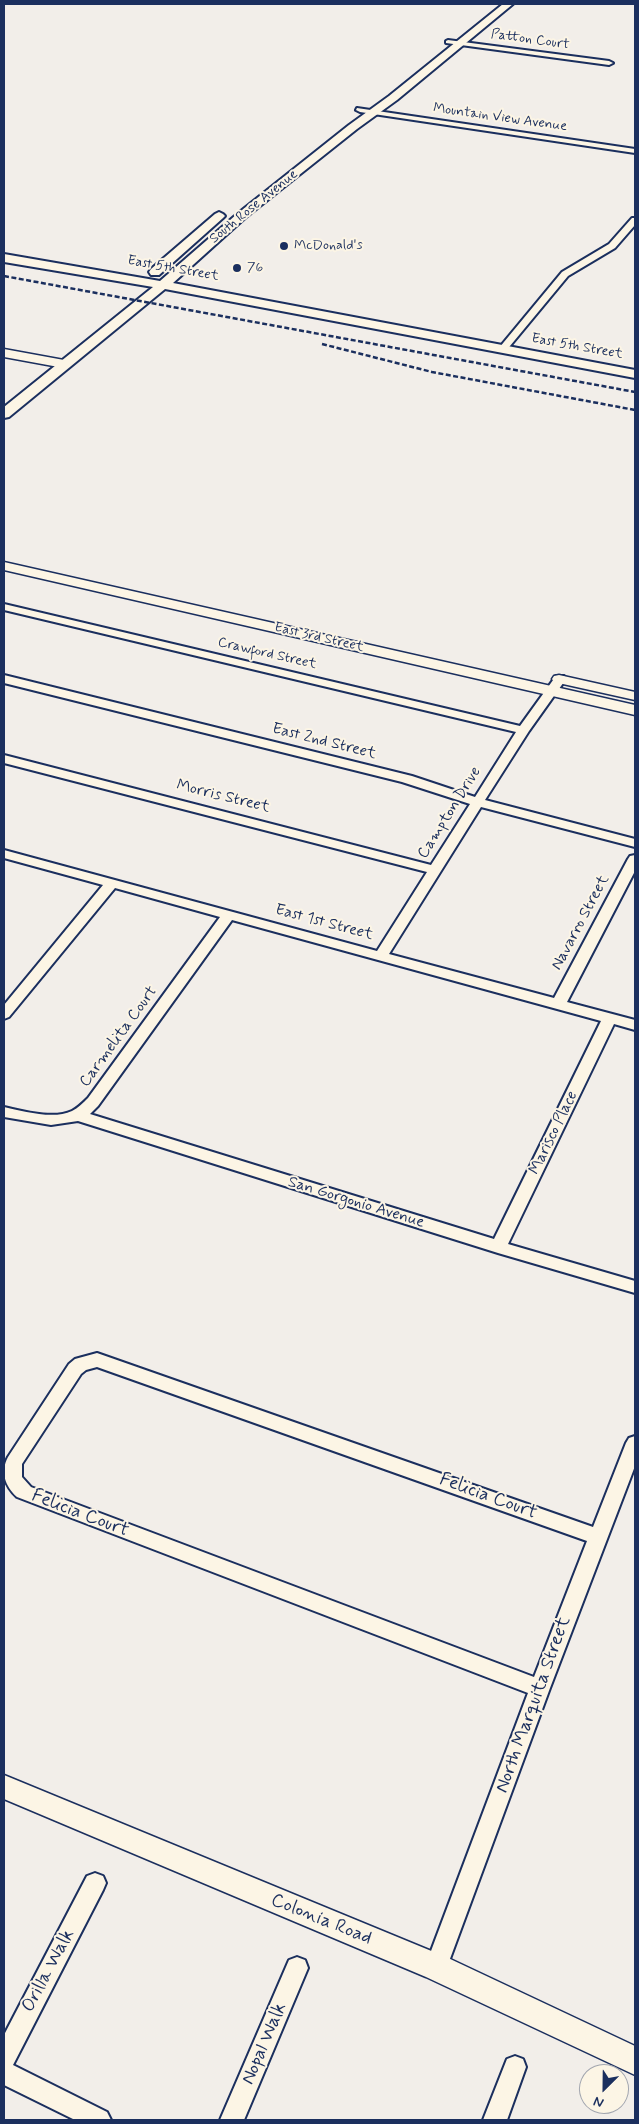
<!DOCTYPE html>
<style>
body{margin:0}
#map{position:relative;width:639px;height:2124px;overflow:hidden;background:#f2eee9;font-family:Mynerve,sans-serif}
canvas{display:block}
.frame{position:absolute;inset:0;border:5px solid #1b2f5e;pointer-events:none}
.north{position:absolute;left:579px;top:2064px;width:50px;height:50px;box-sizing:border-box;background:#fcf5e5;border:1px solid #a2a6af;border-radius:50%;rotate:203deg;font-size:14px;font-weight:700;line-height:20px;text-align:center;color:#1b2f5e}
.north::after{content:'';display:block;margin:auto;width:18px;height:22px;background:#1b2f5e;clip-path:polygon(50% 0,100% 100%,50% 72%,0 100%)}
</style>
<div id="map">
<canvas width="639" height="2124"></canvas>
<div class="frame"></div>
<div class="north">N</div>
</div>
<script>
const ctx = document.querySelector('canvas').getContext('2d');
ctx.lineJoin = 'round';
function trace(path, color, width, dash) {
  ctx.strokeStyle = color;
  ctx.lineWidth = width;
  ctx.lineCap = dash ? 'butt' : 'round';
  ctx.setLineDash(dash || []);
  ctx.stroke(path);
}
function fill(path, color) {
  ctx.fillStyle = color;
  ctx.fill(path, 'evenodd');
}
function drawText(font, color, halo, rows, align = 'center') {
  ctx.font = font + ' Mynerve,sans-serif';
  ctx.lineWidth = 4;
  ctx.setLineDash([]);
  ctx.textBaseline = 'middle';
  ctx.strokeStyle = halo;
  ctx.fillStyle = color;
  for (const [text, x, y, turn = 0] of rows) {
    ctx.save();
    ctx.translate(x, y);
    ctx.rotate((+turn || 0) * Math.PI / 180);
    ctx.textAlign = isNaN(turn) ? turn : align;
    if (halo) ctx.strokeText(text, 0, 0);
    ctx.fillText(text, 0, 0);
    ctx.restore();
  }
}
const minor = new Path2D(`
 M448 40 609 61 613 63 609 65 446 43V41Z
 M357 108 635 149V153L360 112 356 110Z
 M632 218H635V225L615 248 568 276 505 352H499V348L562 272 609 244Z
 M4 604 520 726 556 676H564L566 679 529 731 485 800 635 839V847L481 807 389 954 554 998 628 859 630 856 635 855V871L567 1002 635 1020V1030L614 1024 508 1244 635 1281V1293L498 1253 78 1121 51 1125 4 1117V1107C23 1111 53 1120 72 1111 78 1108 83 1103 88 1098L220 917 115 888 9 1017 4 1019V1005L103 885 4 858V850L377 951 427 872 4 763V755L431 865 470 804 402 782 4 683V675L412 776 475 797 516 732 4 610ZM232 920 601 1021 494 1239 90 1114 98 1106Z
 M97 1353 593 1527 626 1443 629 1438 635 1436V1466L550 1688 444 1975 436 1978 428 1975 425 1967 528 1693 17 1497C5 1486 0 1472 8 1457L69 1364 75 1359ZM97 1367 587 1541 534 1677 31 1487 22 1477V1464L81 1374 86 1370Z
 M95 1873 103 1876 106 1883 103 1890 13 2065 107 2112 111 2120H75L4 2085V2035L87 1876Z
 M297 1957 305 1960 308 1968 244 2120H220L289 1960Z
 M515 2056 523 2059 526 2067 507 2120H483L507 2059Z`);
const tertiary = new Path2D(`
 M4 349 64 360 70 364 64 368 4 357Z
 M4 562 635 705V715L4 570Z
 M559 675 635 692V700L554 682 552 679 554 676Z
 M4 1775 446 1957 635 2046V2075L426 1977 4 1799Z`);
const secondary = new Path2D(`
 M503 4H513L397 100 357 129 245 218 173 283 635 370V378L165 289 9 417 4 418V407L153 287 4 262V254L160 281 237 214 349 125 389 96Z
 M219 212 223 214 225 216 223 218 159 275H151L149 272 151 269 215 214Z`);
trace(minor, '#1b2f5e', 4);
trace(tertiary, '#1b2f5e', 3);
trace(secondary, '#1b2f5e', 4);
fill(minor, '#fcf5e5');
fill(tertiary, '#fcf5e5');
fill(secondary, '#fcf5e5');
trace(new Path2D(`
 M4 276 635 392
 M322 344 432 372 635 410`), '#1b2f5e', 2.5, [5, 2.5]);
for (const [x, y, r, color] of [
 [284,246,5,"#1b2f5e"],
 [237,268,5,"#1b2f5e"]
]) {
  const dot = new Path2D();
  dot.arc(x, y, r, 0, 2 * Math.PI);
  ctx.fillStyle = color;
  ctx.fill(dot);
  trace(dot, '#fcf5e5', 2);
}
drawText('14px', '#1b2f5e', '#fcf5e5', [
 ["Patton Court",530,40,8],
 ["Mountain View Avenue",500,118,8],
 ["South Rose Avenue",254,207,-39],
 ["East 5th Street",173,269,10],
 ["East 5th Street",577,347,10],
 ["East 3rd Street",319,638,13],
 ["Crawford Street",267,654,13]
]);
drawText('14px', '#1b2f5e', '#fcf5e5', [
 ["McDonald's",294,246],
 ["76",247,268]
], 'left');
drawText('16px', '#1b2f5e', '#fcf5e5', [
 ["East 2nd Street",324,742,14],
 ["Morris Street",223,797,14],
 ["Campton Drive",450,813,-58],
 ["East 1st Street",324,923,15],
 ["Navarro Street",581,923,-62],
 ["Carmelita Court",119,1037,-54],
 ["Marisco Place",554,1133,-64],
 ["San Gorgonio Avenue",356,1203,17]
]);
drawText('19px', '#1b2f5e', '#fcf5e5', [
 ["Felicia Court",488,1497,20],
 ["Felicia Court",80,1514,21],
 ["North Marquita Street",534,1705,-70],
 ["Colonia Road",321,1920,22],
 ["Orilla Walk",49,1971,-62],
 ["Nopal Walk",265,2044,-67]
]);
</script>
